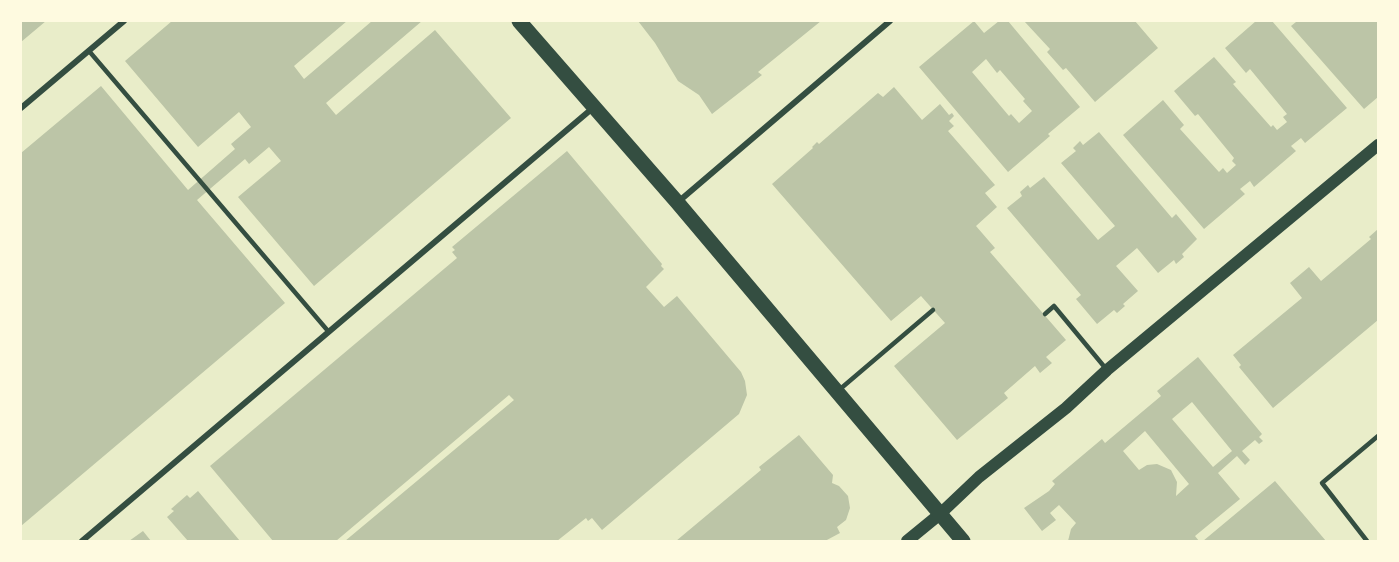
<!DOCTYPE html>
<style>
body{margin:0}
#map{position:relative;width:1399px;height:562px;overflow:hidden;background:#e9edc9;font-family:"Noto Sans",sans-serif}
canvas{display:block}
.frame{position:absolute;inset:0;border:22px solid #fefae0;pointer-events:none}
</style>
<div id="map">
<canvas width="1399" height="562"></canvas>
<div class="frame"></div>
</div>
<script>
const ctx = document.querySelector('canvas').getContext('2d');
ctx.lineJoin = 'round';
function fill(path, color) {
  ctx.fillStyle = color;
  ctx.fill(path, 'evenodd');
}
function trace(path, color, width, dash) {
  ctx.strokeStyle = color;
  ctx.lineWidth = width;
  ctx.lineCap = dash ? 'butt' : 'round';
  ctx.setLineDash(dash || []);
  ctx.stroke(path);
}
fill(new Path2D(`
 M21 21H46L21 42Z
 M172 21H347L294 66 304 79 372 21H422L326 103 336 115 435 30 511 118 314 286 238 197 281 161 269 147 249 164 245 159 197 200 285 303 21 526V153L101 86 188 190 235 149 231 144 251 127 239 112 198 147 125 61Z
 M638 21H821L758 72 762 75 712 114 699 95 678 81 655 43Z
 M974 21 984 33 999 21H1008L1080 107 1048 134 1050 136 1008 172 919 67ZM986 59 997 73 1000 70 1025 99 1023 101 1032 111 1019 123 1011 114 1009 116 972 72Z
 M1024 21H1135L1158 48 1095 102 1066 68 1063 70 1047 52 1050 49Z
 M1256 21H1272L1347 108 1305 143 1301 138 1291 146 1296 151 1254 187 1250 181 1240 189 1245 194 1204 229 1123 135 1163 100 1184 125 1180 129 1219 172 1223 168 1227 173 1236 165 1232 161 1234 158 1198 114 1195 116 1174 91 1214 57 1236 82 1233 84 1271 127 1273 125 1277 130 1287 122 1283 117 1287 114 1250 69 1246 73 1225 48Z
 M1295 21H1378V97L1364 109 1291 26 1296 22Z
 M894 87 922 120 940 104 949 115 952 113 954 116 949 121 954 126 948 131 995 185 985 193 997 207 976 226 995 248 990 252 1066 340 1046 357 1052 363 1040 373 1035 366 1004 393 1008 398 957 440 894 366 945 323 921 296 891 321 772 184 813 148 812 147 817 142 819 144 878 93 883 97Z
 M1099 132 1172 218 1176 214 1197 239 1182 254 1184 257 1176 264 1174 260 1158 273 1137 248 1116 266 1138 291 1123 304 1125 306 1117 313 1114 310 1097 324 1076 299 1081 295 1007 208 1022 196 1020 192 1028 185 1030 188 1044 177 1098 240 1115 226 1061 163 1076 151 1073 148 1080 141 1083 145Z
 M567 151 662 264 661 266 664 269 646 287 664 307 677 296 741 372 745 381 747 395 739 414 602 530 592 518 588 521 586 518 557 541H345L514 400 509 395 336 541H273L210 466 457 258 452 252 455 250 452 247Z
 M1378 229V320L1273 408 1239 367 1241 365 1233 355 1302 298 1290 283 1309 267 1321 281 1371 239 1369 237Z
 M1198 357 1262 434 1259 437 1263 441 1259 444 1255 440 1242 451 1250 460 1245 465 1237 456 1218 473 1240 499 1195 536 1199 541H1068L1071 529 1076 523 1059 505 1050 513 1056 520 1042 531 1024 508 1049 491 1055 484 1052 481 1102 439 1105 443 1161 396 1157 391ZM1192 402 1232 451 1213 467 1172 419ZM1145 431 1189 484 1176 496 1177 482 1171 470 1157 464 1147 465 1139 470 1123 451Z
 M799 435 833 475 832 483 839 486 848 496 850 508 846 520 837 527 840 533 825 541H676L761 470 759 467Z
 M1275 481 1326 541H1203Z
 M198 491 240 541H188L167 517 174 511 171 509 187 495 190 498Z
 M143 531 151 541H129Z`), '#bcc5a7');
trace(new Path2D(`
 M89 51 328 331
 M1045 314 1054 306 1107 370
 M839 390 933 310
 M1367 541 1322 483 1378 436`), '#344e41', 4.5);
trace(new Path2D(`
 M21 108 124 21
 M678 202 890 21
 M82 541 594 107`), '#344e41', 6);
trace(new Path2D(`
 M907 541 940 514 979 477 1066 408 1107 370 1378 145`), '#344e41', 12);
trace(new Path2D(`
 M519 21 677 202 963 541`), '#344e41', 15);
</script>
